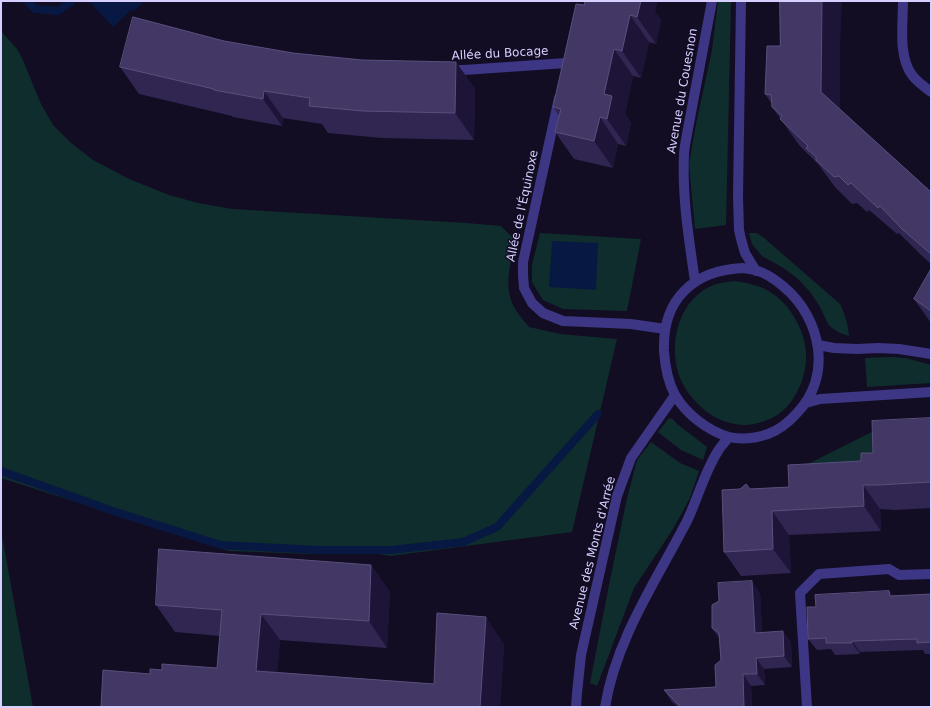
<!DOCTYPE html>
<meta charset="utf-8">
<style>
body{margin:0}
#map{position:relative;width:932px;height:708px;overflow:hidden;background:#120d23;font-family:"DejaVu Sans",sans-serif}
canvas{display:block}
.frame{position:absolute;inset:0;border:2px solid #d7cfff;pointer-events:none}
</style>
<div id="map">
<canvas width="932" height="708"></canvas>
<div class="frame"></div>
</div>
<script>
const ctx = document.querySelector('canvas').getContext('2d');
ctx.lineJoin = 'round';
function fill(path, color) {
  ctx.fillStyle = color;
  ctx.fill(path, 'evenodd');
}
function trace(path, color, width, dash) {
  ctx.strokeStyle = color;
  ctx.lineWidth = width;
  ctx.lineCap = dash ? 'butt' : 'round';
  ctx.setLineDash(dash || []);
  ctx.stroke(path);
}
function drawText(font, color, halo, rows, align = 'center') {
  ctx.font = font + ' "DejaVu Sans",sans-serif';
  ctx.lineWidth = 3;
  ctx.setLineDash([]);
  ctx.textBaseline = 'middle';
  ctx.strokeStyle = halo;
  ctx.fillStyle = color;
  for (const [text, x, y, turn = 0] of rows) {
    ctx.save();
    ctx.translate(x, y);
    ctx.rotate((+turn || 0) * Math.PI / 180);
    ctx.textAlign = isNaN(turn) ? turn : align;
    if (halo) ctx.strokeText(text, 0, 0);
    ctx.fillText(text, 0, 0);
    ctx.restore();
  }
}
fill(new Path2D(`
 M718 1H731L726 225 695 229 689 164 696 124 712 50Z
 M1 31 17 49 22 58 41 104 53 125 70 142 93 160 129 179 169 195 198 203 232 209 466 223 501 226 515 240C511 262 503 286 514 307 518 314 524 321 529 327L560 334 617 339 572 532 390 556 358 550 310 554 229 551 1 478Z
 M540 233 641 239 627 311 563 309 543 300 532 282V265Z
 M749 233H757L763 237 840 304C845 315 848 324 849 336L840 333 832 328 828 324 820 307 811 293 797 278 782 267 762 256 752 244Z
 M735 281C747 283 759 285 770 292 790 304 804 329 806 352 807 370 801 389 790 403 781 415 768 421 754 424 740 427 726 423 713 416 699 407 686 393 680 378 668 347 677 303 709 287 717 283 726 282 735 281Z
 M892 357 906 358 931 365V383L867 387 865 358Z
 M669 418 673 419 677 424 707 447 703 460 681 450 658 432Z
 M884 426 890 462 798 469Z
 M651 442 680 463 699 471 690 498 673 529 634 588 597 686 590 683 610 580 627 498 637 460Z
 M1 530 33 707H1Z`), '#102d2d');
fill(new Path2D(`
 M89 1H144L134 11 131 10 113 27Z
 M552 241 598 243 596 290 549 287Z`), '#071942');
trace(new Path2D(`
 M27 1 35 9 58 11 72 1
 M1 471 113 511 221 545 319 550H391L463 542 497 527 598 414`), '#071942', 8);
trace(new Path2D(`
 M741 1 738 197 739 230 741 239 745 253 756 271
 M903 1C903 24 898 56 912 75 917 82 925 87 931 92
 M449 70H464L566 63
 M559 98 523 262V275L524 288 532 303 543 313 563 321 631 324 665 329
 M743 268C747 269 751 269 755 270 766 273 776 280 784 287 821 318 833 376 797 413 789 422 779 430 768 434 756 438 741 440 729 437 708 431 686 414 675 395 668 382 665 366 664 351 662 300 693 270 743 268Z
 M695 281C689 240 682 197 684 155 684 148 686 141 687 134L712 1
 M818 345 834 348 857 349 878 348 899 349 931 354
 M806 403 820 399 931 392
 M576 707 577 693 581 655 617 496 631 458 675 395
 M605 707C616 639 656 581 687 521 698 498 704 473 718 451 721 446 725 442 729 437
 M807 707 800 593 819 574 889 569 899 575 931 574`), '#3d3684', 10);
fill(new Path2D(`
 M584 5 655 12 661 20 656 44 649 42 641 78 633 76 625 114 631 122 626 146 618 144 613 168 574 159 555 132 559 116 553 107Z
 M224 41 293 53 362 60 456 62 475 89 474 140 382 138 328 133 322 124 283 118 282 126 233 117 232 116 139 94 120 67Z
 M840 48V110L931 192V264L921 255 899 233 897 234 869 210 867 212 857 203 852 204 835 187 818 164 799 145 772 107V104L765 94Z
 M931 269V323L914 299Z
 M931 418V508L895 510 880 509 881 531 789 535 791 573 741 576 724 552 750 489 789 487 861 461 873 453Z
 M371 565 390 592 387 648 280 640 277 672 434 684 504 644 500 707 150 674 162 670 217 668 220 636 175 632 156 605Z
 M889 591 893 596 931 594V654H925L923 650 860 652V654L835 655 831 649 817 650 808 639 816 607Z
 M760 593 762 632 791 642 792 667 764 669 765 685 751 686 752 707H678L672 702 664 690 716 687 721 660 719 638 712 628Z`), '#312552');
fill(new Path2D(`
 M641 1H658L655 12 661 20 656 44 637 17Z
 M822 1H842L840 48V119L821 92Z
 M630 15 649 42 641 78 622 51Z
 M614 49 633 76 625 114 631 122 626 146 607 119 604 94Z
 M456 62 475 89 474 140 455 113Z
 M264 91 283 118 282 126 263 99Z
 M600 117 618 144 613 168 594 141Z
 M863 485 880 509 881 531 864 506Z
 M772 511 789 535 791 573 773 549Z
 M371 565 390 592 387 648 369 621Z
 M752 581 760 593 763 644 755 633Z
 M889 591 898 602 890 596Z
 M261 614 280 640 275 698 256 671Z
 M486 617 504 644 500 707H480Z
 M783 631 791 642 792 667 784 656Z
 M852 641 860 652V654L852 643Z
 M756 658 764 669 765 685 757 674Z
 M743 674 751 686 752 707H744Z`), '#1d1437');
const building = new Path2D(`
 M585 1H641L637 17 630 15 622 51 614 49 604 94 612 96 607 119 600 117 594 141 555 132 561 109 553 107 576 4 584 5Z
 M780 1H822L821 92 931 192V254L902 229 880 206 878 208 851 183 848 185 839 176 834 177 816 160V157L806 148 808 146 780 119 782 116 772 107 771 95 765 94 767 46H780Z
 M133 17 224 41 293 53 362 60 456 62 455 113 363 111 309 106 310 98 264 91 263 99 214 90V89L120 67Z
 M931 269V311L914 299Z
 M931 418V482L878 485H863L864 506 772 511 773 549 724 552 722 490 740 489 746 484 750 489 789 487 788 465 861 461V453H873L872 421Z
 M159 549 371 565 369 621 261 614 256 671 434 684 437 613 486 617 480 707H101L103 670 150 674V669L162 670V664L217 668 222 610 156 605Z
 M752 581 755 633 783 631 784 656 756 658 757 674H743L744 707H681L664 690 716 687 715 665 721 660 720 647 719 633 712 628V605L719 601 718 583Z
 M889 591 890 596 931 594V642L917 643V639L852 641V643H826V638L808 639 807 607H816L815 595Z`);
fill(building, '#423765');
trace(building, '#5a4f7d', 1);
drawText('12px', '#d7cfff', '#120d23', [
 ["Allée du Bocage",500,54,-3],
 ["Avenue du Couesnon",683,91,-80],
 ["Allée de l'Équinoxe",523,206,-78],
 ["Avenue des Monts d'Arrée",593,553,-76]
]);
</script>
